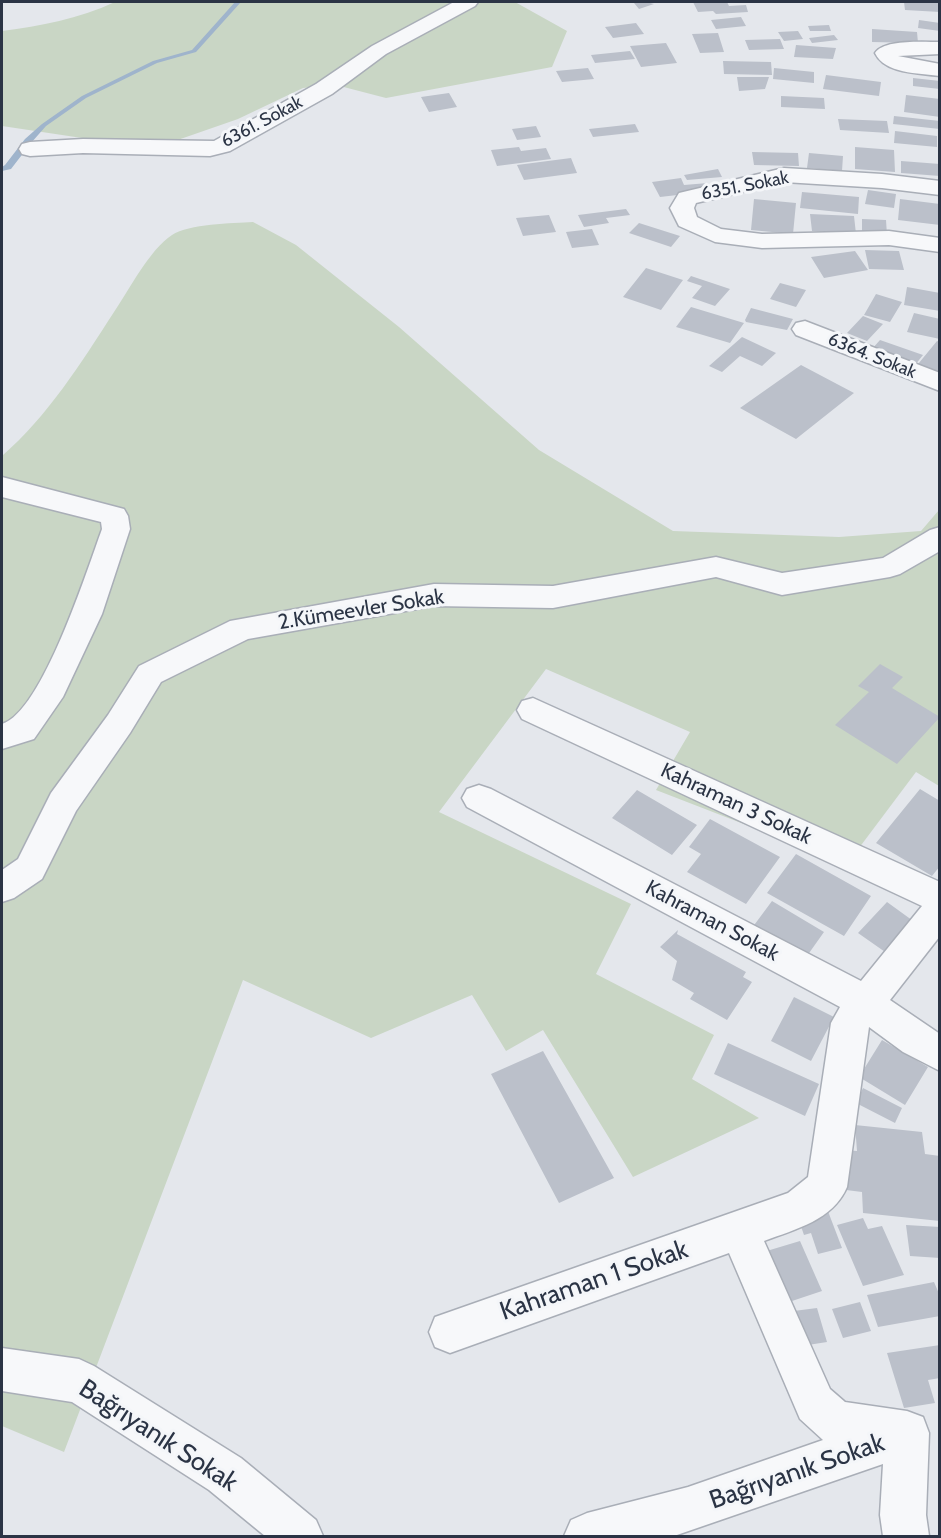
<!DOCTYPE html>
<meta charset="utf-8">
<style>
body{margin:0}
#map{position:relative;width:941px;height:1538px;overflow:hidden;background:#e4e7ec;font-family:Cabin,sans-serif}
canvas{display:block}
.frame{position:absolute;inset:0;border:3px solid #2b3445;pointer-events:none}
</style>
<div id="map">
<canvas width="941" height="1538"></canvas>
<div class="frame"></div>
</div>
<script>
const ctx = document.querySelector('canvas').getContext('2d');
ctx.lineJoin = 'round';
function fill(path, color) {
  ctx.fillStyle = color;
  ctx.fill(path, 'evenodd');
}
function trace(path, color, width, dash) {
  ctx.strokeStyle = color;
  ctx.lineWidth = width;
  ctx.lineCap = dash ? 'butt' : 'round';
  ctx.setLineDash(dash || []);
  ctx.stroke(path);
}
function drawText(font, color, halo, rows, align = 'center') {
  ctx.font = font + ' Cabin,sans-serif';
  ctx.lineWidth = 6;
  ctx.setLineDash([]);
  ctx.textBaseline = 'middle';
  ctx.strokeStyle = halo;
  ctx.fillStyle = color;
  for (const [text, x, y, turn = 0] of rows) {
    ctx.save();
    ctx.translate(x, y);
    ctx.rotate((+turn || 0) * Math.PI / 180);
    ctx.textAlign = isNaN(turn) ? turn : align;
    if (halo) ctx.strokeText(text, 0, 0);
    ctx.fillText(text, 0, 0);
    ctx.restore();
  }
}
fill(new Path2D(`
 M115 2H515L567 31 552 67 386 98 336 85 303 88 238 119 169 143 122 144 2 126V31C41 26 78 19 115 2Z
 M253 222 296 245 399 327 539 450 673 531 839 537 921 531 939 510V786L916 772 847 864 656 790 690 732 546 669 439 812 631 904 596 974 714 1035 692 1079 759 1118 633 1177 543 1030 506 1051 472 995 371 1038 243 980 64 1452 2 1426V456C48 416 81 363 114 312 129 290 150 249 172 235 189 224 232 223 253 222Z`), '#c9d6c5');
fill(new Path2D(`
 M235 2H241L196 52 157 63 86 98 46 126 31 143 11 169 2 171V167L5 165 25 139 42 124 82 96 153 61 192 50Z`), '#9fb4cc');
fill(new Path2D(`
 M646 2 654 4 639 9 634 3Z
 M693 2H727L729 6 746 5 748 12 716 14 713 11 698 12Z
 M904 2H940V12L905 10Z
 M741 17 746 26 716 29 711 20Z
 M919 20 940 23V31L918 28Z
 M636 23 644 34 613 38 605 27Z
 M829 25 831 31H810L808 26Z
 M872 29 917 32 918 43 872 42Z
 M798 31 803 39 784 41 778 32Z
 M718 33 724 52 700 53 692 34Z
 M834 35 838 40 812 43 809 38Z
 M780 39 784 49 749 50 745 40Z
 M666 43 677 63 641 67 630 46Z
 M796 45 836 48 833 59 794 57Z
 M630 51 635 59 595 63 591 55Z
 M723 61 771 62 772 75 724 74Z
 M588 68 594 79 562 82 556 71Z
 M774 68 814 72V83L773 79Z
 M826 75 881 82 879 96 823 89Z
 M737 77H769L765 89 739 91Z
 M913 78 940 81V89L913 86Z
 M449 93 457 107 429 112 421 97Z
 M906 95 940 99V117L904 112Z
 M781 96 824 98 825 109 781 107Z
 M894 116 940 121V129L893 124Z
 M838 119 887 121 889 133 840 130Z
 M635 124 639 132 593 137 589 129Z
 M536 126 541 137 517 140 512 129Z
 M895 131 937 136V147L894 143Z
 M519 147 521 151 546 148 551 159 497 166 491 150Z
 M855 147 894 150 895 172 855 169Z
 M752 152 798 153 799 166 754 165Z
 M809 153 843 156 842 171 807 168Z
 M571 158 577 173 524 180 517 165Z
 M901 161 940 164V176L901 173Z
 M718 169 722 177 687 180 684 175Z
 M681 178 684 185 708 183 712 191 660 197 652 182Z
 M868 190 896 194 894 208 865 204Z
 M802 192 859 197 858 214 800 208Z
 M754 199 796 203 793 234 751 230Z
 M900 199 940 204V225L898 220Z
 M626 209 630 215 606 218 609 223 584 227 578 215Z
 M810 214 854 216 856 234 812 231Z
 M549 215 556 232 523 236 516 218Z
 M862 219 886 220 887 235 862 233Z
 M639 223 680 236 671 247 629 233Z
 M592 229 599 245 572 248 566 232Z
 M865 250 899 251 904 270 869 269Z
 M855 251 868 270 824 278 811 257Z
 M646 268 683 280 661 310 623 297Z
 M691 276 730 289 715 306 692 298 702 286 687 281Z
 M780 283 806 290 796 307 770 299Z
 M907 287 940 293V311L904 305Z
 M876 294 902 302 890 322 864 315Z
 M691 307 744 323 730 343 676 327Z
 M751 308 793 319 787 330 746 322 745 320Z
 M914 313 940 319V339L907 332Z
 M863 316 883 324 867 341 847 333Z
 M742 337 776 353 762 366 740 356 722 372 709 366Z
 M880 340 923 355 915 365 872 349Z
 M937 341 940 342V378L914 369Z
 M801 365 854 393 796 439 740 408Z
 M880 664 903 677 892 688 940 717 897 764 835 725 869 692 858 686Z
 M920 789 940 801V866L932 876 876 843Z
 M637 790 697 825 672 855 612 818Z
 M710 819 780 857 746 904 687 872 701 854 689 847Z
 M796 854 871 896 844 936 767 893Z
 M772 901 824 932 802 963 749 932Z
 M887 902 916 923 888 954 858 933Z
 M678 930 677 934 746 972 743 977 752 982 727 1020 690 999 694 993 672 980 677 961 660 947Z
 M794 997 834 1017 811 1061 771 1041Z
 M882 1040 928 1067 905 1105 859 1077Z
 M728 1043 819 1084 805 1116 714 1074Z
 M543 1051 614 1178 559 1203 491 1074Z
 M863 1088 902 1108 895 1123 856 1103Z
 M855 1125 922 1132 925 1154 940 1156V1221L863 1213 862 1192 846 1190 844 1150 857 1151Z
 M826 1206 842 1248 818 1254 811 1233 804 1235 796 1212Z
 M863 1218 868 1229 882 1226 904 1275 863 1286 837 1225Z
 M906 1225 940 1227V1258L910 1256Z
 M800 1241 822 1291 783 1304 760 1253Z
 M934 1282 940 1296V1316L878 1327 867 1295Z
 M860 1302 871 1331 843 1338 832 1309Z
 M817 1308 827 1342 795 1347 786 1312Z
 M940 1345V1378L928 1380 935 1403 904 1408 887 1353Z`), '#bbc0ca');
const minor = new Path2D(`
 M454 2H478L475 6 386 54 332 94 230 151 210 156 83 153 30 156 22 154 19 149 22 144 30 142 83 139 214 141 316 84 372 46Z
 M940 42V54L898 56 940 64V76C918 73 885 74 875 53 884 39 923 42 940 42Z
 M784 168 882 174 940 181V195L882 188 784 182 696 203 694 208 697 217 721 229 762 234 889 231 940 238V252L889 245 762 248 715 242 679 226 670 208 679 193Z
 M805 321 940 373V391L796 335 792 329 796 323Z
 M2 477 124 509 128 516 130 529 102 614 63 697 34 739 2 749V724C42 712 87 570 102 529L101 522 2 497Z
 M940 527V551L900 574 890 577 782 595 716 577 553 608 434 606 248 639 161 682 130 733 76 811 42 879 14 898 2 902V870L18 859 51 793 108 715 139 666 230 621 434 584 553 586 716 557 782 573 883 558 930 530Z
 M533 698 940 882V936L890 1000 940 1034V1071L903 1052 869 1027 847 1187C833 1220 796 1229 764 1241L830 1389 845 1402 907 1411 923 1417 929 1433 926 1515 929 1536H883L880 1515 883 1464 674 1536H564L571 1520 587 1513 688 1487 823 1440 800 1419 729 1253 450 1353 435 1347 429 1332 435 1317 788 1193 808 1177 831 1023 840 1007 467 807 462 798 467 789 479 785 491 789 861 981 922 906 522 719 517 710 522 701Z
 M2 1348 79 1359 94 1366 241 1458 316 1520 323 1536H265L209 1490 72 1402 2 1391Z`);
trace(minor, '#a9aeb7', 3);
fill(minor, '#f7f8fa');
drawText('18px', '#2b3445', '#f4f6f9', [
 ["6361. Sokak",262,122,-28],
 ["6351. Sokak",745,186,-11],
 ["6364. Sokak",872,356,22]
]);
drawText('21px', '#2b3445', '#f4f6f9', [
 ["2.Kümeevler Sokak",361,610,-9],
 ["Kahraman 3 Sokak",736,804,25],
 ["Kahraman Sokak",712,921,28]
]);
drawText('26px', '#2b3445', '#f4f6f9', [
 ["Kahraman 1 Sokak",594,1281,-19],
 ["Bağrıyanık Sokak",158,1436,33],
 ["Bağrıyanık Sokak",797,1472,-19]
]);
</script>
